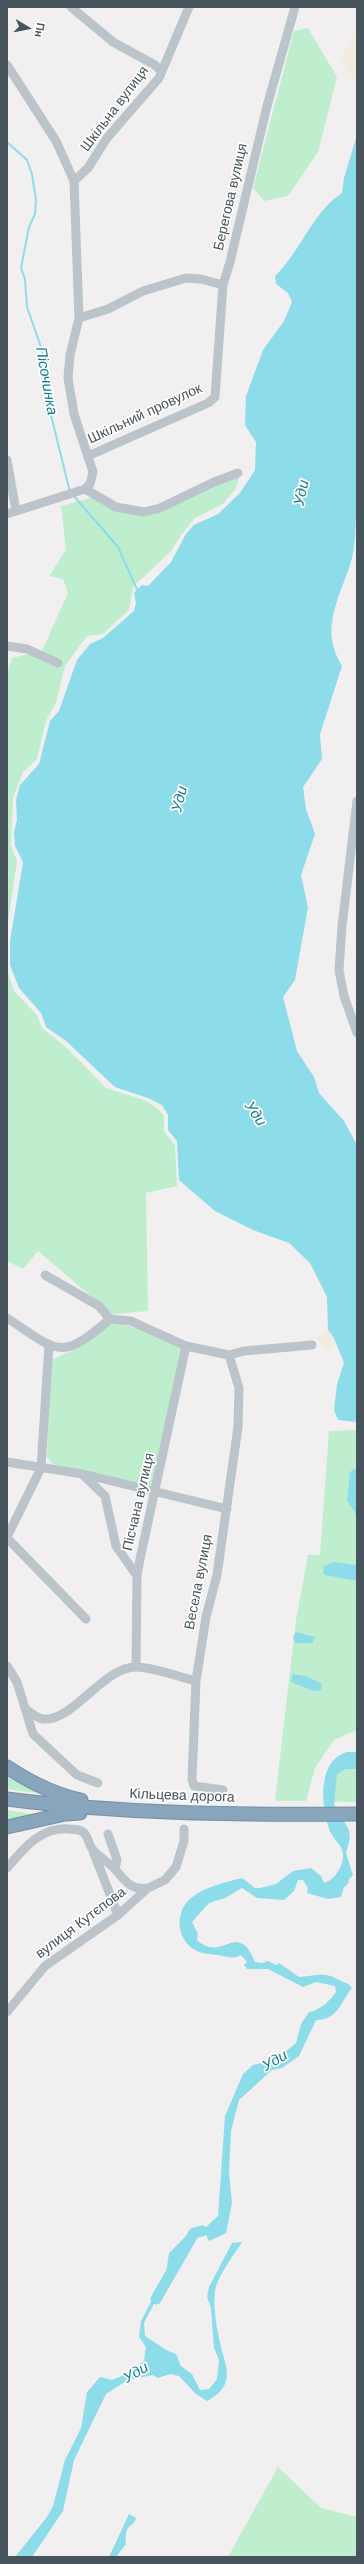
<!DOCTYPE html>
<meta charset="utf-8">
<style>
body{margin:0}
#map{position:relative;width:364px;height:2564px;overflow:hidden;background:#f1efef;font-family:Arial,sans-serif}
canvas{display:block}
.frame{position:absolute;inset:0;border:8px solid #47545c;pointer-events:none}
.north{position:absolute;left:8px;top:8px;width:40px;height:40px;-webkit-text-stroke:3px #fff;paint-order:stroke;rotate:100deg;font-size:11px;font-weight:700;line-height:16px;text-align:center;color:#47545c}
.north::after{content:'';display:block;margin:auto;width:14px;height:18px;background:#47545c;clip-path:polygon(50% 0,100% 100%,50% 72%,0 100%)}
</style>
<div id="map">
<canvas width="364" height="2564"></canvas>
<div class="frame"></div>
<div class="north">Пн</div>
</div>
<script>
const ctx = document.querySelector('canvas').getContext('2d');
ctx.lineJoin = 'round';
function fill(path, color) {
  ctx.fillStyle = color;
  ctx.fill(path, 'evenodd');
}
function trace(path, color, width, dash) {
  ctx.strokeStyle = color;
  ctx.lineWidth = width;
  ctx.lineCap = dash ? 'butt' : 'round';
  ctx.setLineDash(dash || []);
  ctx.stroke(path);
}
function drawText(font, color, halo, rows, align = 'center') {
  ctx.font = font + ' Arial,sans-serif';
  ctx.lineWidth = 3.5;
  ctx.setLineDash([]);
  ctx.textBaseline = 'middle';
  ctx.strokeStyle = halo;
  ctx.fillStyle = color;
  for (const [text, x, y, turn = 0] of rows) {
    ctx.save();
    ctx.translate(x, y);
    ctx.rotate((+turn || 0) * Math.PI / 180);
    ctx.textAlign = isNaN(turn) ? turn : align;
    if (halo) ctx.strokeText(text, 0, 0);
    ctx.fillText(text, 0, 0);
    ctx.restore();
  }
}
fill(new Path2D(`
 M308 28 337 77 318 152 288 196 264 201 253 188 294 31Z
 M241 471 236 488 223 504 195 518 181 535 171 551 133 587 129 610 103 634 87 636 65 666 56 703 46 721 37 759 23 772 13 798 11 846 17 861 7 929V674L12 658 42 651 68 593 63 579 49 576 66 550 61 506 102 495C115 507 124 516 143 513Z
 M7 970 14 991 37 1015 42 1028 67 1048 106 1088 147 1101 157 1108 164 1116V1131L175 1145 177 1186 146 1193 148 1311 112 1314 38 1251 23 1269 7 1261Z
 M111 1322 149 1331 183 1349 154 1483 150 1486 53 1464 47 1457 51 1360 76 1349Z
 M354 1430 357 1432V1730L334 1740 315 1768 306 1801H275L296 1620 308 1555H320L329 1431Z
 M339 1769H357V1802H334V1774Z
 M7 1772 31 1786 35 1793 7 1789Z
 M7 1810 32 1814V1816L7 1824Z
 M278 2467 321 2508 357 2517V2557H222L229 2555Z`), '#beeece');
fill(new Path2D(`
 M357 29V84L340 59Z
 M327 1330 336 1343 325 1351 316 1338Z`), '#f2ebe0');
fill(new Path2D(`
 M357 135V506C355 523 356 542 352 558 341 597 318 627 342 666L320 734 322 759 303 787 306 809 315 834 301 875 308 907 295 980 283 997 297 1051 314 1077 319 1093 344 1121 357 1145V1422L338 1420 334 1410 337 1384 344 1363 334 1338 328 1330 327 1297 310 1263 289 1243 253 1230 215 1211 179 1180 177 1141 168 1130V1115L162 1105 148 1098 115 1087 66 1041 46 1027 41 1013 19 988 10 965V941L23 862 15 846 14 832 17 820 16 800 20 785 39 764 50 721 59 711 77 660 90 644 103 638 134 611 136 603 134 593 142 585 148 586 171 562 186 534 194 525 218 514 240 493 255 470 256 442 245 425 246 396 263 350 284 321 292 302 288 293 276 284 275 276C301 251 311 214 342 193L344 178Z
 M354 1469H357V1516L347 1500 350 1472Z
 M334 1562 357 1565V1581L325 1575 323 1573 324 1566Z
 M296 1632 315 1637 313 1643H295L293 1637Z
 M293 1674 306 1676 322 1684 321 1690 314 1691 293 1683 291 1681Z
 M347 1752H357V1769H346L337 1774 334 1804 349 1830 350 1838 346 1853 353 1875 349 1879 348 1884 344 1887 341 1897 328 1899 307 1893 308 1888 303 1880H298L294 1891 284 1900 257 1898 242 1888 225 1898 209 1903 192 1922 198 1934 197 1940C223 1964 237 1918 255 1962L262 1963 268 1961 276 1965 279 1963 299 1977C314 1976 324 1971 339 1980 344 1983 348 1982 352 1988 340 2003 338 2020 316 2020L299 2056 282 2068 272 2070 239 2100 231 2131 229 2172 232 2203 226 2233 209 2241 206 2235C182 2237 188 2251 173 2262L174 2265 144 2323 145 2336 168 2351 176 2354 181 2366 192 2374 200 2390 209 2389 217 2379 219 2360 214 2348 211 2308 207 2297 209 2287 232 2243 242 2242C234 2255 217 2277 215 2291 213 2304 216 2325 219 2338 224 2365 239 2384 207 2401L196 2394 179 2376 170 2374 158 2378 153 2375 128 2380 106 2394 74 2460 63 2511 32 2557H15L47 2517 53 2506 65 2460 81 2428 87 2392 100 2377 112 2380 124 2375 144 2361 146 2347 139 2337 141 2321 166 2273 169 2253 193 2229H204L218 2216 225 2116 243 2074 253 2065 275 2060 290 2048 296 2043 301 2024 309 2012C319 2011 331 2000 336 1992L335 1986 316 1982 303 1987 268 1969H247L244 1965 247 1962 241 1955C232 1960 227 1956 218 1955 211 1954 203 1954 197 1951 176 1941 174 1912 191 1898 206 1886 224 1883 242 1878L255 1888H260L276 1884 293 1871 311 1868 321 1876 324 1883C335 1880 344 1865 343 1854 342 1844 334 1841 331 1833 321 1809 316 1761 347 1752Z
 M129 2514 136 2518C133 2529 124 2522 126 2544L116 2557H109Z`), '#8ddcea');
trace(new Path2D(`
 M7 142 27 160 32 174 36 200 35 214 29 227 21 268 25 279 27 307 42 350 47 399 70 492
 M73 495 118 547 138 592`), '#8ddcea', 2);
trace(new Path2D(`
 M156 2299 194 2233 202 2231`), '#8ddcea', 11);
const highway = new Path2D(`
 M7 1767C30 1782 54 1795 81 1800
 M7 1799C123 1814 240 1815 357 1814
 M7 1827 65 1814 80 1813`);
trace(highway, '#7390a8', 15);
trace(new Path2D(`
 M71 7 113 42 155 65 161 71
 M7 65 56 141 74 181 79 318 70 355 68 378 74 414 93 472 90 484 85 489 7 514
 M74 181 88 168 107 138 159 78 189 7
 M79 318 108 309 143 291 186 278 201 279 223 285
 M88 456 208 403 215 397 223 285 230 262 267 106 295 7
 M7 460 16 511
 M85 489 116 507 144 512 160 508 214 482 238 473
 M7 646 27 649 58 663
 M357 801 342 926 339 970 344 996 357 1033
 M45 1275 99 1306 110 1319
 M7 1318C59 1352 60 1362 110 1319L131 1321 186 1346 229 1355 244 1351 312 1345
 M7 1462 83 1474 227 1509
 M83 1475 105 1496 116 1546 137 1576
 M7 1537 41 1468 49 1345
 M7 1538 86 1619
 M7 1666 17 1682 33 1734 77 1775 98 1783
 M136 1667 137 1576 140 1559 186 1346
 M27 1710C32 1714 37 1718 43 1719 73 1722 103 1667 136 1667 153 1667 179 1677 196 1681
 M223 1790 194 1786 192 1779 196 1681 206 1617 217 1575 238 1427 239 1388 229 1355
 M108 1834 117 1860 115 1869
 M93 1851 118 1915
 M7 1868C24 1848 40 1827 69 1829 75 1829 81 1829 85 1834 89 1839 89 1846 93 1850 99 1857 108 1862 114 1868 125 1880 130 1891 148 1888
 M7 2012 45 1966 118 1915 148 1888 165 1880 176 1867 184 1841V1829`), '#bbc4cb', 9);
trace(highway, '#88a5bc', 13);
drawText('14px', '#47545c', '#fff', [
 ["Шкільна вулиця",115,109,-53],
 ["Берегова вулиця",231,197,-77],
 ["Шкільний провулок",145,414,-25],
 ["Пісчана вулиця",139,1502,-77],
 ["Весела вулиця",199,1582,-79],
 ["Кільцева дорога",182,1796,2],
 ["вулиця Кутєпова",81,1923,-37]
]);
drawText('italic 15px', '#107e90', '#fff', [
 ["Пісочинка",46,381,80],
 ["Уди",302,493,-78],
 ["Уди",180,799,-76],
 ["Уди",255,1114,56],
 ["Уди",275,2061,-30],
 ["Уди",136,2373,-30]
]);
</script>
